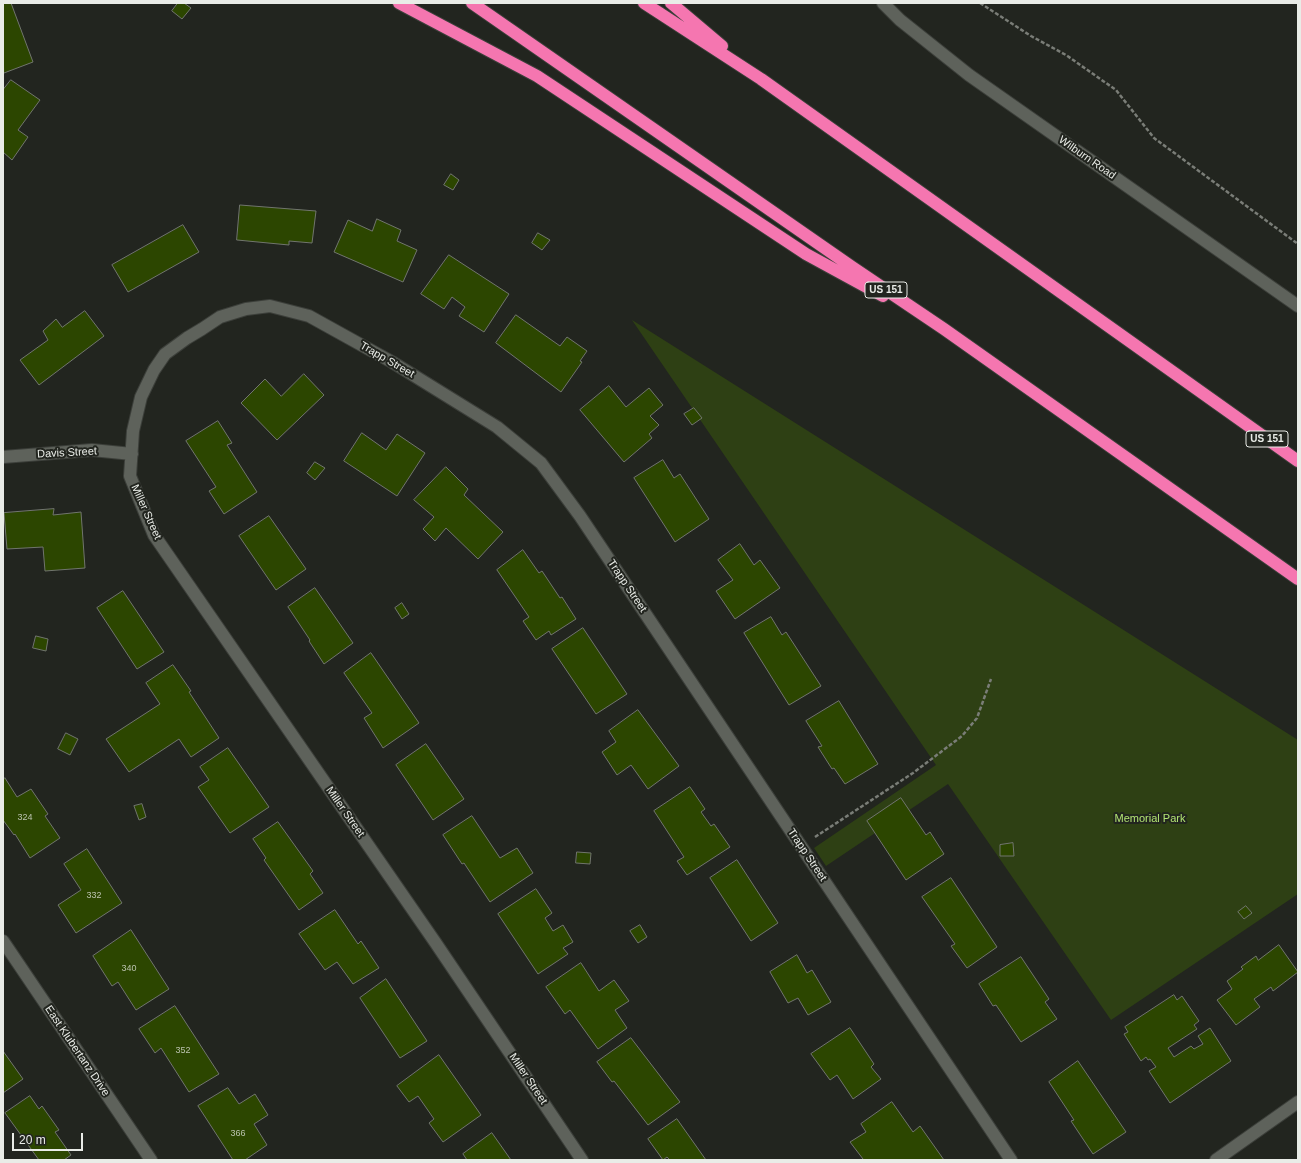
<!DOCTYPE html>
<style>
body{margin:0}
#map{position:relative;width:1301px;height:1163px;overflow:hidden;background:#22251f;font-family:Arial,sans-serif}
canvas{display:block}
.frame{position:absolute;inset:0;border:4px solid #e9ece7;pointer-events:none}
.scale{position:absolute;left:12px;top:1133px;width:71px;height:18px;box-sizing:border-box;border:2px solid #e9ece7;border-top:0;padding-left:5px;font-size:12px;line-height:14px;white-space:nowrap;color:#e9ece7;-webkit-text-stroke:3px #22251f;paint-order:stroke}
</style>
<div id="map">
<canvas width="1301" height="1163"></canvas>
<div class="frame"></div>
<div class="scale">20 m</div>
</div>
<script>
const ctx = document.querySelector('canvas').getContext('2d');
ctx.lineJoin = 'round';
function fill(path, color) {
  ctx.fillStyle = color;
  ctx.fill(path, 'evenodd');
}
function trace(path, color, width, dash) {
  ctx.strokeStyle = color;
  ctx.lineWidth = width;
  ctx.lineCap = dash ? 'butt' : 'round';
  ctx.setLineDash(dash || []);
  ctx.stroke(path);
}
function drawText(font, color, halo, rows, align = 'center') {
  ctx.font = font + ' Arial,sans-serif';
  ctx.lineWidth = 4;
  ctx.setLineDash([]);
  ctx.textBaseline = 'middle';
  ctx.strokeStyle = halo;
  ctx.fillStyle = color;
  for (const [text, x, y, turn = 0] of rows) {
    ctx.save();
    ctx.translate(x, y);
    ctx.rotate((+turn || 0) * Math.PI / 180);
    ctx.textAlign = isNaN(turn) ? turn : align;
    if (halo) ctx.strokeText(text, 0, 0);
    ctx.fillText(text, 0, 0);
    ctx.restore();
  }
}
fill(new Path2D(`
 M632 320 1298 740V894L1111 1020 948 784 826 866 814 848 936 765Z`), '#2e4014');
const building = new Path2D(`
 M3 3H11L33 62 4 73Z
 M178 3H184L191 8 182 19 172 11Z
 M11 80 40 100 18 130 28 137 12 160 3 152V90Z
 M451 174 459 180 453 190 444 185Z
 M240 205 316 211 312 243 289 241V245L237 240Z
 M377 219 401 230 397 241 417 250 403 282 334 252 348 220 372 231Z
 M183 225 199 252 128 292 112 265Z
 M538 233 550 240 542 250 532 243Z
 M449 255 509 294 484 332 459 316 465 307 452 297 444 309 421 294Z
 M85 311 104 336 39 385 20 360 48 340 43 331 56 319 62 327Z
 M516 315 560 346 567 337 587 351 580 361 582 362 561 392 496 343Z
 M304 374 324 395 277 440 241 403 265 379 281 396Z
 M609 386 626 407 649 388 663 405 650 416 659 425 649 434 652 438 624 462 580 410Z
 M694 408 702 418 692 425 684 414Z
 M218 421 232 443 227 445 257 492 224 514 209 491 216 487 186 441Z
 M362 433 386 450 397 434 425 453 397 496 344 461Z
 M663 460 674 478 680 474 709 519 675 542 634 478Z
 M315 462 325 468 315 480 307 473Z
 M446 467 468 489 464 495 503 532 478 559 446 528 435 541 423 529 434 517 414 500Z
 M54 509 53 515 81 512 85 568 45 571 43 547 7 549 4 513Z
 M269 516 306 569 276 590 239 536Z
 M740 544 754 565 760 560 780 588 735 619 716 591 733 580 718 560Z
 M523 550 539 573 542 571 560 598 562 597 576 619 551 635 549 631 536 640 523 621 529 617 497 570Z
 M315 588 353 643 324 664 309 641 310 640 288 607Z
 M123 591 164 652 137 669 97 608Z
 M402 603 409 614 402 619 395 608Z
 M771 617 782 635 786 632 821 686 789 705 744 633Z
 M583 628 627 694 596 714 552 649Z
 M36 636 48 639 46 651 33 648Z
 M371 653 419 723 383 748 364 718 372 713 344 673Z
 M173 665 191 691 189 692 219 738 191 757 179 739 129 772 106 739 160 704 146 683Z
 M839 701 878 764 845 784 834 768 832 769 818 747 822 746 806 721Z
 M638 710 679 766 648 789 631 765 617 775 602 752 616 742 609 731Z
 M66 733 78 739 70 755 58 749Z
 M426 744 464 799 433 820 396 765Z
 M228 748 269 807 230 833 198 787 209 780 200 767Z
 M5 778 17 797 31 789 48 814 45 816 60 838 30 858 15 834 14 835 3 820V780Z
 M690 787 705 809 701 812 711 826 714 824 730 847 687 875 677 861 684 857 654 811Z
 M901 798 926 835 930 832 944 854 906 880 867 821Z
 M142 804 146 817 139 820 134 806Z
 M472 816 500 858 517 848 533 873 490 902 464 863 462 864 443 835Z
 M278 822 313 871 310 874 323 893 299 910 264 860 266 858 253 839Z
 M1013 843 1014 856H1000V845Z
 M87 849 122 903 76 933 58 905 81 890 64 864Z
 M577 852 591 853 590 864 576 863Z
 M737 860 778 923 751 941 710 878Z
 M951 878 997 947 967 968 951 946 955 944 922 897Z
 M536 889 552 913 545 918 553 931 563 925 573 942 563 948 568 954 538 974 498 914Z
 M1246 906 1252 913 1244 919 1238 912Z
 M335 910 358 944 361 941 379 968 353 984 337 962 325 970 299 934Z
 M640 925 647 937 638 943 630 931Z
 M131 930 169 989 136 1010 118 982 112 986 93 956Z
 M1279 945 1298 972 1273 991 1271 987 1254 999 1260 1007 1236 1025 1217 1000 1232 989 1227 981 1243 969 1241 967 1256 956 1258 960Z
 M797 955 807 973 812 970 831 1002 808 1015 798 998 788 1003 770 972Z
 M1021 957 1049 999 1045 1002 1057 1019 1021 1042 996 1005 993 1006 979 984Z
 M581 963 599 991 614 980 629 1001 615 1010 627 1028 598 1049 570 1010 565 1014 546 987Z
 M386 979 427 1041 400 1058 360 998Z
 M1174 995 1177 1000 1182 996 1199 1021 1194 1025 1197 1029 1168 1048 1174 1057 1191 1046 1194 1049 1203 1044 1198 1036 1210 1028 1231 1061 1170 1103 1149 1071 1156 1067 1150 1059 1148 1060 1146 1057 1141 1061 1124 1034 1128 1032 1125 1027Z
 M175 1006 219 1074 189 1092 161 1048 155 1053 139 1029Z
 M850 1028 874 1064 871 1067 881 1079 853 1099 837 1075 830 1080 811 1054Z
 M631 1038 680 1102 648 1125 614 1081 612 1082 597 1062Z
 M3 1051 23 1079 3 1093Z
 M439 1055 481 1115 443 1142 429 1123 434 1119 418 1096 409 1102 397 1086Z
 M1078 1061 1126 1132 1093 1154 1071 1121 1074 1120 1049 1082Z
 M228 1088 239 1104 255 1094 268 1115 254 1124 267 1145 245 1160H233L198 1106Z
 M30 1096 39 1109 42 1106 59 1130 55 1132 71 1155 64 1160H39L5 1113Z
 M892 1102 913 1132 920 1126 944 1160H861L863 1159 850 1142 866 1132 861 1124Z
 M677 1119 706 1160H670L667 1157 663 1160 648 1139Z
 M492 1133 511 1160H467L463 1154Z`);
fill(building, '#2c4600');
trace(building, '#71756e', 1);
const minor = new Path2D(`
 M883 3 900 20 969 75 1298 306
 M3 457 92 450 132 454
 M3 941 151 1160
 M582 1160 435 942 154 535 130 476 133 431 141 397 154 370 165 354 187 338 202 329 220 317 246 309 270 306 309 316 392 362 497 427 541 463 580 516 1011 1160
 M1216 1160 1298 1102`);
const highway = new Path2D(`
 M399 3 537 76 806 254 883 296
 M472 3 852 267 944 329 1298 579
 M644 3 761 79 1298 461
 M671 3 722 46`);
trace(minor, '#3c3f3a', 14);
trace(highway, '#3c3f3a', 14);
trace(new Path2D(`
 M980 3 1031 36 1066 55 1116 90 1154 138 1298 244
 M815 837 913 773 962 736 977 718 991 679`), '#7a7d77', 2.5, [4, 2]);
trace(minor, '#5e625b', 12);
trace(highway, '#f576b0', 12);
drawText('9px', '#bac2ad', null, [
 ["324",25,818],
 ["332",94,896],
 ["340",129,969],
 ["352",183,1051],
 ["366",238,1134]
]);
for (const [x, y, w] of [
 [886,290,42],
 [1267,439,42]
]) {
  const box = new Path2D();
  box.roundRect(x - w / 2, y - 8, w, 16, 3);
  ctx.fillStyle = '#22251f';
  ctx.fill(box);
  trace(box, '#e9ece7', 1);
}
drawText('bold 10px', '#e9ece7', null, [
 ["US 151",886,290],
 ["US 151",1267,439]
]);
drawText('11px', '#e9ece7', '#22251f', [
 ["Wilburn Road",1087,158,35],
 ["Trapp Street",387,360,30],
 ["Davis Street",67,453,-3],
 ["Miller Street",146,512,66],
 ["Trapp Street",627,586,56],
 ["Miller Street",345,812,55],
 ["Trapp Street",807,855,56],
 ["East Klubertanz Drive",77,1051,56],
 ["Miller Street",528,1079,56]
]);
drawText('11px', '#b2e473', '#22251f', [
 ["Memorial Park",1150,819]
]);
</script>
